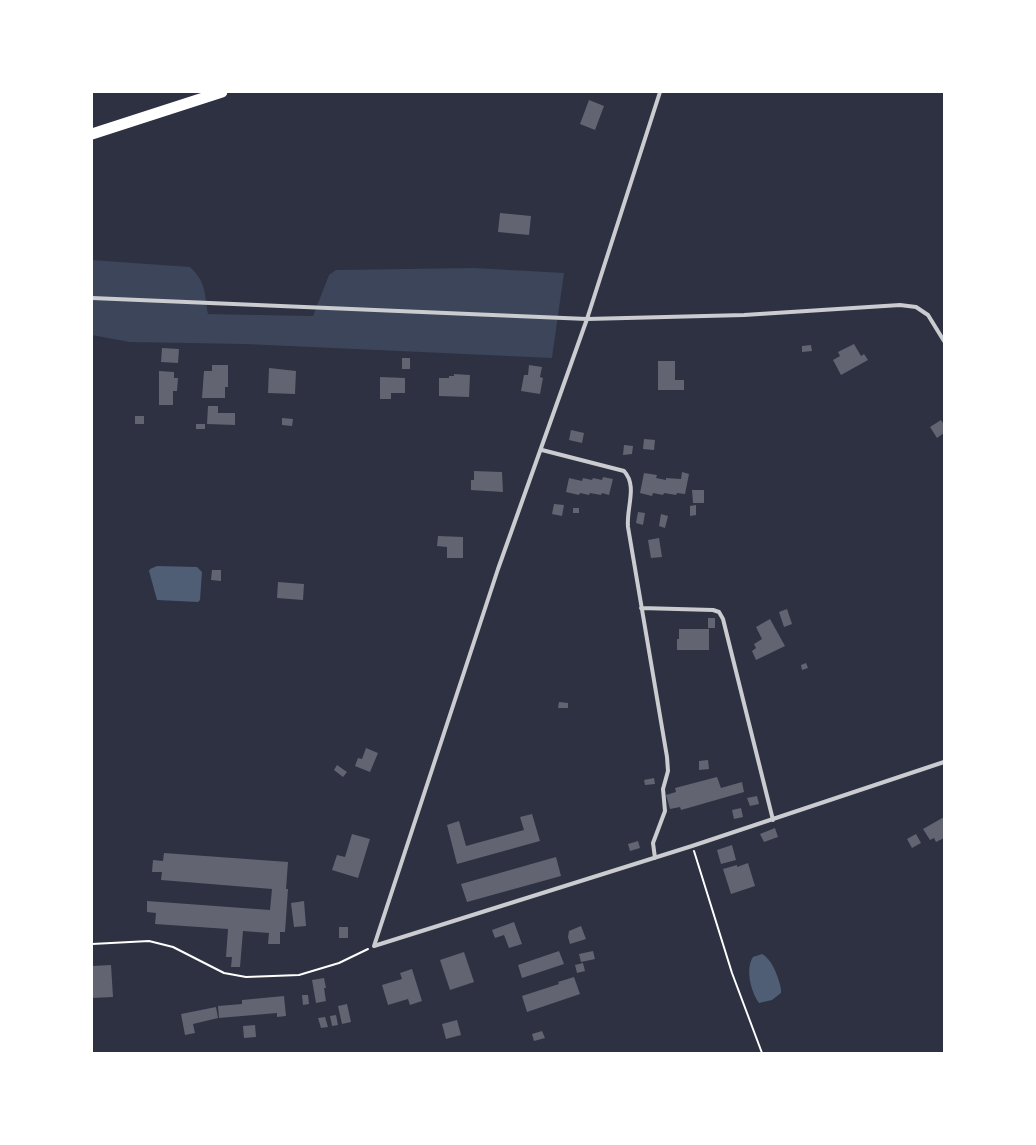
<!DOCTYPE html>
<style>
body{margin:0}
#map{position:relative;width:1036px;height:1145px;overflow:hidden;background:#2d3142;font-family:Figtree,sans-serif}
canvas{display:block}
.frame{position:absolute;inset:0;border:93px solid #fff;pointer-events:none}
</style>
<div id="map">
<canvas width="1036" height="1145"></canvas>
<div class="frame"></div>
</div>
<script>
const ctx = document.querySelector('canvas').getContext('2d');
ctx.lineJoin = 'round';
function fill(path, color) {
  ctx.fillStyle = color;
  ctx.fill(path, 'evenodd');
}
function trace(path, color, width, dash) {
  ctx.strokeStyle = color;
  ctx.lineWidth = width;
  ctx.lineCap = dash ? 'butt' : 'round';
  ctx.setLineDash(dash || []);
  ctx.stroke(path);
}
fill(new Path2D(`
 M92 260 190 267C207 283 204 293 208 314L313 316 329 275 336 270 474 268 564 273 552 358 245 344 129 342 92 335Z`), '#3c4559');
fill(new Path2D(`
 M157 566 197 567 202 572 200 600 198 602 157 600 149 571 150 569Z
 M762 954C772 959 779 978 781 989V993L772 1000 759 1003C751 992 745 969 753 957Z`), '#4f5d75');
fill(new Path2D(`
 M589 100 604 106 595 130 580 124Z
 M500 213 531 216 529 235 498 232Z
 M854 344 861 356 864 354 868 360 841 375 833 360 840 356 838 352Z
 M811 345 812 351 802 352V346Z
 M162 348 179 349 178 363 161 362Z
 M402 358H410V369H402Z
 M658 361H675V380H684V390H658Z
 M212 365H228V387H225V398H202L204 371H212Z
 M529 365 542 367 540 377 543 378 540 394 521 391 524 375H528Z
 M269 368 296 371 295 394 268 393Z
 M159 371 174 372V378H178L177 391H173V405H159Z
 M454 374 470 375 469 397 439 396V378H449V376H454Z
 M380 377 405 378V393H391V399H380Z
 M208 406H218V413H235V425L207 424Z
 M135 416H144V424H135Z
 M282 418 293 419 292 426 282 425Z
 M941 420 944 425V433L937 438 930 427Z
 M196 424H205V429H196Z
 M571 430 584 433 582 443 569 440Z
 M644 439 655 440 654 450 643 449Z
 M624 445 633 446 632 454 623 455Z
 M474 471 502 472 503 492 471 490V480H474Z
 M682 472 689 474 685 494 677 493 676 495 664 493 663 495 653 493 652 496 640 493 644 473 657 475 656 478 666 480V478L681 479Z
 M603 477 613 479 609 495 602 493 601 495 590 493 589 495 580 493 579 495 566 492 569 478 582 481 583 478 592 480 593 478 602 480Z
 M692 490H704V503H693Z
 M554 504 564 505 562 516 552 514Z
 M696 505V515L690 516V506Z
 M573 508H579V513H573Z
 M638 512 645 513 643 525 636 523Z
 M661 514 668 516 665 528 659 526Z
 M438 536 463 537V558H447V547L437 546Z
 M659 538 662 557 651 558 648 540Z
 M212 570H221V581L211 580Z
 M278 582 304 584 303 600 277 598Z
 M787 609 792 624 784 627 779 612Z
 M708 618H715V628H708Z
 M770 619 785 646 756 660 752 651 756 648 754 644 762 639 756 627Z
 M679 629H709V650H677V639H679Z
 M806 663 808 668 802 670 801 665Z
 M559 702 568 703V708H558Z
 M366 748 378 753 370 772 355 766 358 758 362 759Z
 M708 760 709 769 699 770V761Z
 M337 765 347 772 343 777 334 770Z
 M717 777 721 788 742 782 744 792 681 810 680 807 670 809 666 795 676 792 675 788Z
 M654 778 655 784 645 785 644 780Z
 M757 796 759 804 750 806 747 798Z
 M741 808 743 817 734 819 732 810Z
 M532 814 540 841 457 864 447 825 459 821 466 846 524 830 520 817Z
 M944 817V838L936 842 934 838 930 840 923 829Z
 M775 828 778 837 764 842 760 834Z
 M352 834 370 839 358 878 332 870 337 855 345 857Z
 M916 834 921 843 912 848 907 839Z
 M638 841 640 848 630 851 628 844Z
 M732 845 736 860 721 864 717 850Z
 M164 853 288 862 286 889H288L285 932H280V944H268L269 933 243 931 240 967H231L232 957H226L228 929 155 924 156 913 147 912V901L270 910 272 889 161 880 162 872H152L153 860 163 861Z
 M556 857 561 876 467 902 461 884Z
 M748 863 755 886 731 894 723 869 737 865V867Z
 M304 901 306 926 294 927 291 903Z
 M514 922 522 944 509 948 504 935 495 938 492 930Z
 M581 926 586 939 570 944 568 937 569 931Z
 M339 927H348V938H339Z
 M559 951 564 964 522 978 518 965Z
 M593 951 595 959 581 962 579 954Z
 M464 952 474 982 450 990 440 960Z
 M583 963 585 971 577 973 575 965Z
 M111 965 113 997 92 998V966Z
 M412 969 422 1001 410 1005 408 999 388 1005 382 985 402 979 400 973Z
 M574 977 580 994 527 1012 522 996 559 984 558 982Z
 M324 978 326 988H324L326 1001 316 1003 312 980Z
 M302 995H308L309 1004 303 1005Z
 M284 996 286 1016 277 1017V1013L219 1018 218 1006 242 1004V1000Z
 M347 1004 351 1022 342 1024 338 1006Z
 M216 1007 218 1018 193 1024 195 1033 185 1035 181 1014Z
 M336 1015 338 1025 332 1026 330 1016Z
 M325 1017 328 1027 321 1028 318 1018Z
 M457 1020 461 1035 446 1039 442 1024Z
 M255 1025 256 1037 244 1038 243 1026Z
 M542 1031 545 1038 534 1041 532 1034Z`), '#626471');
trace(new Path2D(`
 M694 851 732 973 762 1053
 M92 944 149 941 173 947 224 973 246 977 299 975 339 963 368 949`), '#fff', 2);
trace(new Path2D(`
 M92 298 587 319 744 315 900 305 916 307 928 315 944 341
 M542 450 624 471C638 486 626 508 628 527L667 757 668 771 663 789 665 811 653 843 655 858
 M641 608 713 610 719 612 723 619 773 820
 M374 946 498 569 587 319 660 92
 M374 946 692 846 944 762`), '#caccd0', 4);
trace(new Path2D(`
 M92 134 222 92`), '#fff', 11);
</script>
